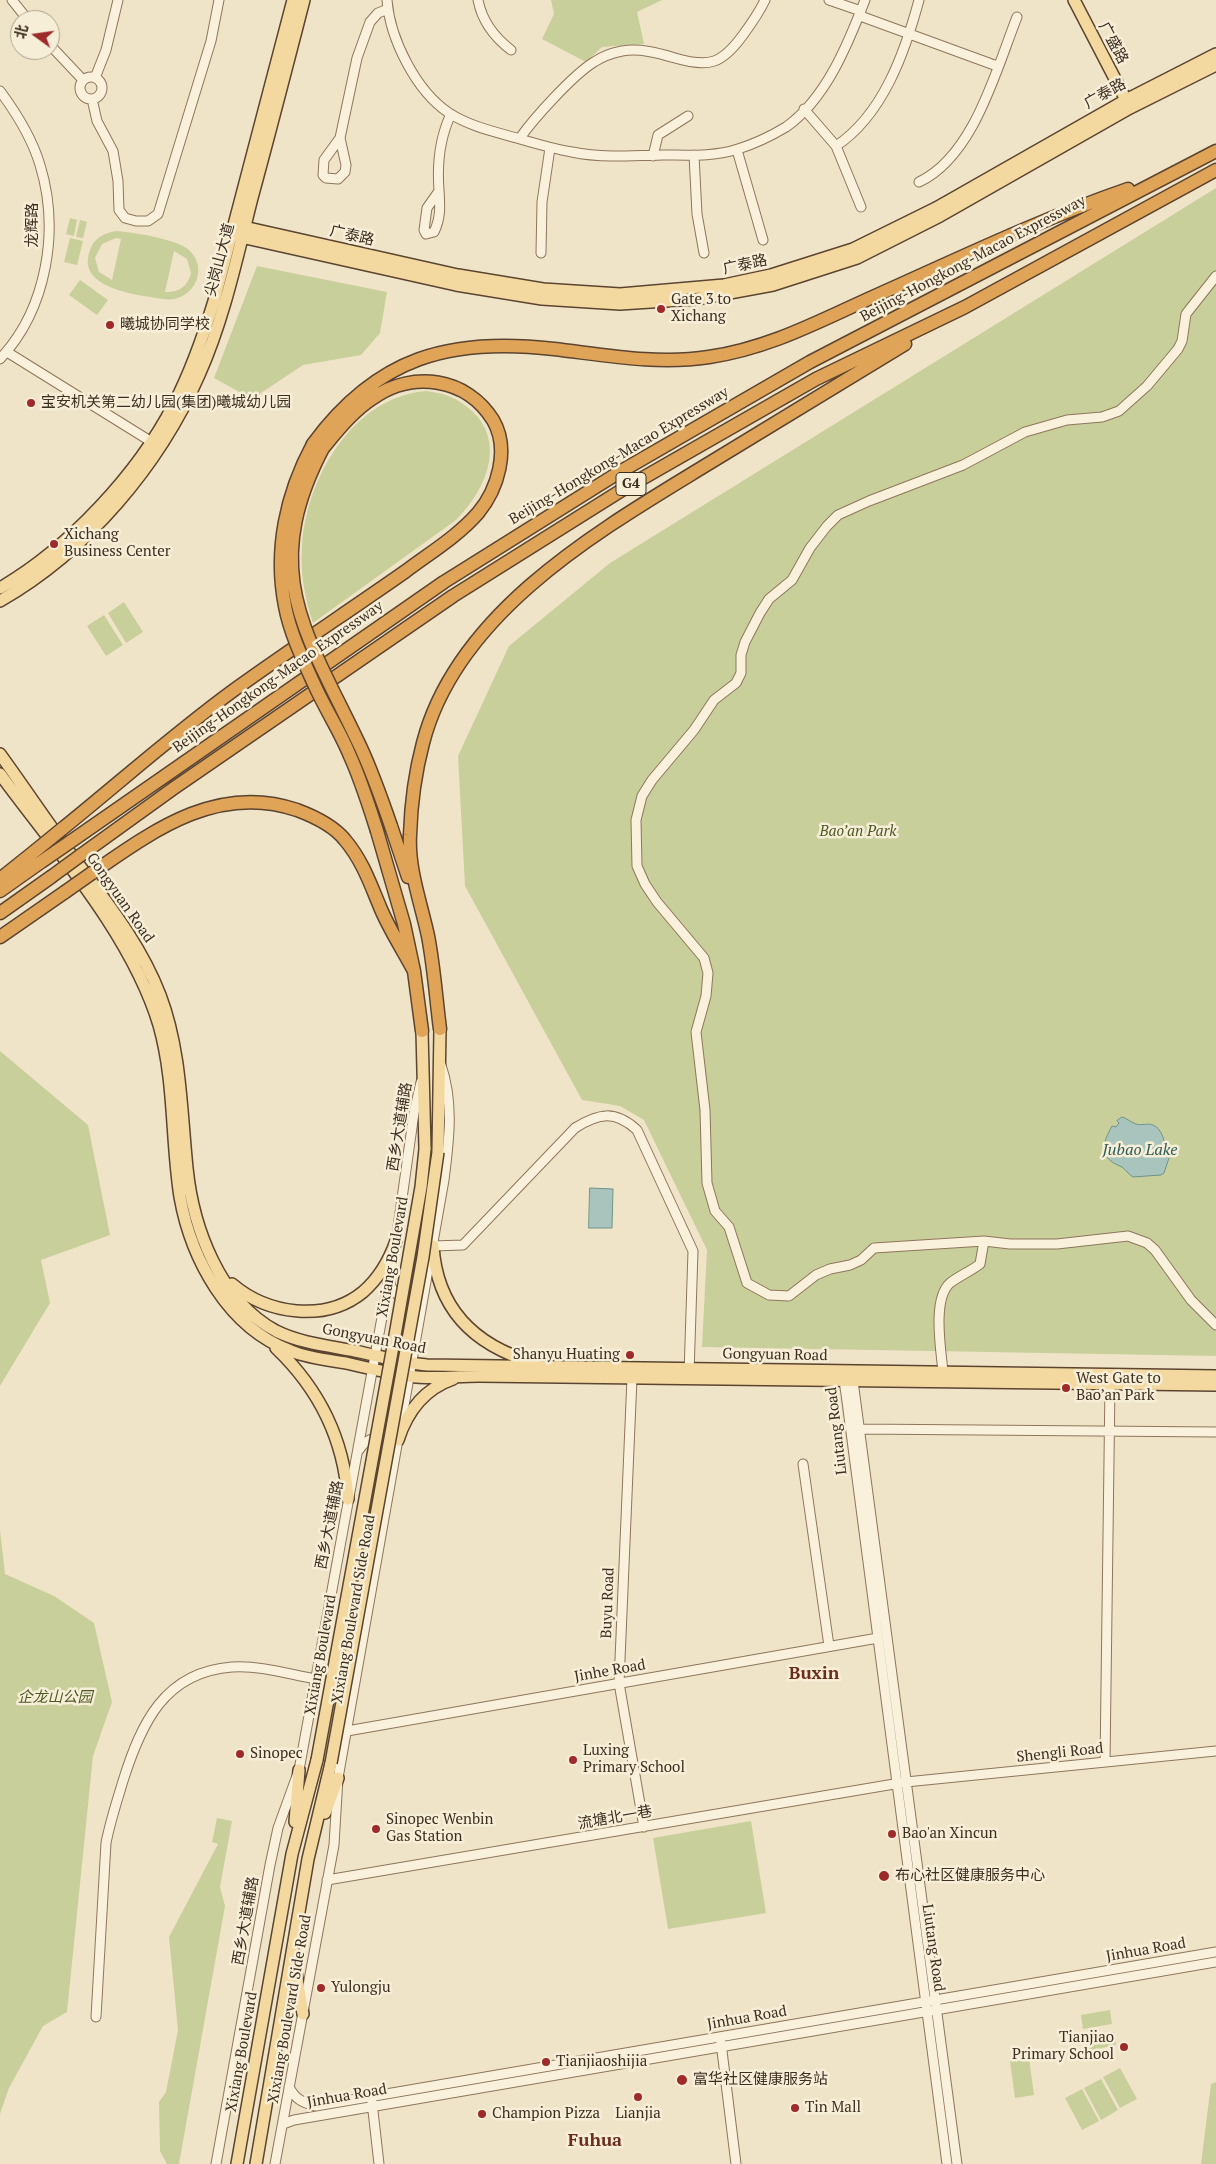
<!DOCTYPE html>
<meta charset="utf-8">
<style>
body{margin:0}
#map{position:relative;width:1216px;height:2164px;overflow:hidden;background:#f0e4c8;font-family:"PT Serif","Noto Sans SC",serif}
canvas{display:block}
.north{position:absolute;left:10px;top:10px;width:50px;height:50px;box-sizing:border-box;background:#f7eed8;border:1px solid #ada18e;border-radius:50%;rotate:284deg;font-size:14px;font-weight:700;line-height:20px;text-align:center;color:#3d2e20}
.north::after{content:'';display:block;margin:auto;width:18px;height:22px;background:#9e2a2b;clip-path:polygon(50% 0,100% 100%,50% 72%,0 100%)}
</style>
<div id="map">
<canvas width="1216" height="2164"></canvas>
<div class="north">北</div>
</div>
<script>
const ctx = document.querySelector('canvas').getContext('2d');
ctx.lineJoin = 'round';
function fill(path, color) {
  ctx.fillStyle = color;
  ctx.fill(path, 'evenodd');
}
function trace(path, color, width, dash) {
  ctx.strokeStyle = color;
  ctx.lineWidth = width;
  ctx.lineCap = dash ? 'butt' : 'round';
  ctx.setLineDash(dash || []);
  ctx.stroke(path);
}
function drawText(font, color, halo, rows, align = 'center') {
  ctx.font = font + ' "PT Serif","Noto Sans SC",serif';
  ctx.lineWidth = 5;
  ctx.setLineDash([]);
  ctx.textBaseline = 'middle';
  ctx.strokeStyle = halo;
  ctx.fillStyle = color;
  for (const [text, x, y, turn = 0] of rows) {
    ctx.save();
    ctx.translate(x, y);
    ctx.rotate((+turn || 0) * Math.PI / 180);
    ctx.textAlign = isNaN(turn) ? turn : align;
    if (halo) ctx.strokeText(text, 0, 0);
    ctx.fillText(text, 0, 0);
    ctx.restore();
  }
}
fill(new Path2D(`
 M551 0H662L637 12 644 44 602 47 586 62 542 39 554 14Z
 M1216 188V1356L702 1347 707 1250 644 1120 620 1106 582 1100 465 886 458 756 509 646 610 563Z
 M70 218 77 220 74 236 66 234Z
 M80 220 87 222 83 238 76 237Z
 M116 231C132 232 177 239 189 250 211 270 191 304 163 299 138 295 75 289 90 250 94 238 104 233 116 231ZM116 238 121 239 112 280 99 272 95 258 102 244ZM174 251 187 259 191 273C188 286 179 293 165 292Z
 M70 238 83 241 77 265 64 262Z
 M257 266 387 292 380 333 361 355 303 365 252 399 214 378Z
 M80 280 108 300 97 315 69 295Z
 M426 391C444 393 458 398 472 411 507 444 485 491 456 520L313 623C305 599 300 573 302 548 305 480 352 397 426 391Z
 M124 602 143 632 126 643 108 613Z
 M104 615 123 645 106 656 87 626Z
 M0 1051 88 1125 110 1235 41 1260 50 1303 0 1386Z
 M0 1530 5 1574 54 1596 94 1623 112 1702 93 1756 67 2012 43 2026 9 2088 0 2114Z
 M217 1818 232 1821 220 1887 225 1906 179 2164H167L160 2151 159 2102 166 2092 178 2030 169 1937 218 1844 212 1842Z
 M751 1821 766 1913 668 1929 653 1838Z
 M1110 2010 1112 2024 1083 2029 1081 2015Z
 M1114 2032 1116 2045 1087 2051 1085 2037Z
 M1029 2058 1034 2095 1015 2098 1010 2061Z
 M1120 2068 1137 2099 1120 2108 1103 2077Z
 M1101 2079 1118 2110 1101 2120 1084 2088Z
 M1216 2082V2164H1201L1211 2084Z
 M1082 2089 1099 2121 1082 2130 1065 2098Z`), '#c9cf9b');
const water = new Path2D(`
 M1122 1117C1127 1118 1130 1122 1136 1124 1142 1126 1149 1122 1155 1126 1165 1132 1165 1150 1169 1158L1164 1173 1161 1175 1133 1177C1128 1174 1126 1170 1122 1167 1118 1165 1114 1164 1111 1161 1098 1152 1106 1137 1112 1126L1116 1127 1119 1123 1117 1121Z
 M590 1188 613 1189 612 1228H589Z`);
fill(water, '#a9c4bc');
trace(water, '#6f938a', 1);
const minor = new Path2D(`
 M12 0 28 20
 M387 0C390 39 416 91 449 113 471 127 496 132 520 139 537 144 554 149 572 152 601 158 632 156 662 155 687 155 714 157 738 149 754 144 771 136 786 127 826 99 848 44 865 0
 M478 0C482 21 494 37 511 50
 M829 0 858 10 863 17 997 66
 M50 45 83 80
 M80 88a11 11 0 1 1 22 0a11 11 0 1 1-22 0Z
 M95 78 106 50 118 0
 M0 91C17 114 32 138 40 165 60 230 47 309 0 359
 M92 99 97 121 113 151 118 181 119 210 125 218 136 221H148L158 214 211 41 219 0
 M804 109 836 146 861 207
 M340 138 324 160 323 175 326 178 338 179 345 172 346 165 340 138 357 58 370 22 378 13 388 9
 M520 138C534 118 573 75 594 62 603 56 612 53 622 51 640 48 658 53 675 58 709 68 722 64 743 35 751 24 759 13 765 0
 M836 146C883 115 905 52 919 0
 M737 150 763 240
 M694 155 697 214 704 253
 M653 156 658 135 688 116
 M919 182C974 156 996 70 1017 17
 M439 191 427 208 424 230 426 234 434 232C441 218 440 205 439 190 437 164 440 137 451 114
 M541 253 542 202 550 148
 M1216 276 1186 314 1182 341 1178 349 1147 386 1119 411 1102 417 1067 420 1025 432 963 465 869 501 838 515 827 526 810 548 792 580 769 599 760 613 745 642 741 655V673L736 683 714 700 694 730 652 780 642 796 636 820 637 866 645 884 657 902 704 958 708 973 706 996 696 1032 705 1110 707 1183 715 1211 729 1227 747 1283 769 1295 789 1296 816 1275 830 1269 850 1265 861 1260 874 1248 984 1241 1010 1244H1057L1128 1236 1147 1243 1155 1250 1191 1300 1216 1325
 M7 352 155 444
 M433 1246 463 1245 575 1128C599 1113 615 1110 637 1130L693 1251 689 1374
 M390 1281 391 1287 400 1298 414 1299 420 1295
 M943 1372C941 1350 932 1299 950 1283 959 1276 971 1271 980 1264L984 1241
 M850 1375 853 1381 957 2164
 M846 1376 844 1381 846 1394 947 2164
 M632 1378 619 1683 644 1827
 M860 1429 1216 1432
 M359 1450C367 1437 382 1433 393 1445
 M803 1464 829 1646
 M347 1731 878 1638
 M1105 1762 1110 1384
 M327 1880 906 1782 1216 1751
 M96 2017 106 1843C110 1822 117 1801 123 1781 141 1724 164 1672 232 1667 259 1665 288 1674 315 1679
 M721 2043 736 2164
 M289 2087C295 2099 303 2103 316 2106L1216 1952
 M372 2102 379 2164
 M283 2124 294 2120 1216 1962
 M216 2164 270 1865 278 1828 299 1770 396 1241 414 1113 421 1082
 M275 2164 334 1845 338 1778 444 1180C449 1141 454 1103 441 1065`);
const major = new Path2D(`
 M1074 0 1126 100
 M235 225 458 275 543 289 620 294 724 285 771 275 853 249 936 208 1126 100 1216 54
 M232 235 456 285 542 299 620 304 697 299 773 285 857 258 940 216 1130 108 1216 65
 M0 588C68 549 138 474 174 404 191 371 203 337 214 301L293 0
 M0 601C87 551 159 466 199 375 224 319 237 257 252 198 270 132 287 66 304 0
 M0 754C26 790 50 826 76 861 108 904 141 945 160 995 181 1050 181 1110 187 1168 193 1228 220 1301 276 1331 300 1343 329 1346 355 1351 379 1356 403 1363 427 1365L1216 1376
 M0 774C55 849 132 935 159 1025 175 1081 171 1140 180 1197 191 1259 228 1328 291 1351 308 1358 328 1360 346 1363 367 1368 388 1373 409 1376 432 1380 456 1376 479 1376L1216 1385
 M422 1031 425 1149
 M438 1152 440 1029
 M433 1246C437 1310 475 1346 535 1363
 M232 1284C267 1314 325 1323 363 1292 379 1278 389 1261 396 1241
 M276 1348C319 1389 344 1440 348 1499
 M398 1440C407 1412 424 1389 453 1379
 M325 1813 338 1778
 M295 1822 299 1770
 M294 1961 303 2014
 M237 2164 292 1854 317 1760
 M256 2164 308 1859 331 1763`);
const highway = new Path2D(`
 M313 444C377 357 450 337 554 349 605 355 657 365 709 357 770 348 819 321 875 296 958 259 1041 219 1128 189
 M391 826 408 877
 M62 829C119 783 175 733 234 690 291 649 349 611 406 571 430 553 458 536 478 513 498 489 510 449 493 420 467 378 413 370 373 398 353 411 338 430 323 448
 M377 831 404 924 414 971 422 1031
 M70 842 444 582 618 473 810 362 1216 151
 M81 855 174 788 453 596 622 490 816 379 965 307 1216 170
 M92 873C154 830 218 783 297 810 313 816 334 826 345 840 362 860 370 883 380 907 389 929 403 950 414 971
 M0 879 35 851
 M0 891 41 862
 M0 913 51 877
 M0 937 65 892
 M440 1029C436 998 434 967 428 936 421 903 408 869 410 835 411 804 415 773 423 743 456 615 593 534 698 470 767 428 836 386 905 344`);
trace(minor, '#8d765c', 11);
trace(major, '#5b4430', 14);
trace(highway, '#5b4430', 15);
trace(minor, '#faf1dc', 9);
trace(major, '#f3d9a0', 11);
trace(highway, '#e0a458', 12);
const majorBridge = new Path2D(`
 M317 1760 394 1341 421 1187 425 1149
 M331 1763 423 1257 438 1152`);
const highwayBridge = new Path2D(`
 M313 444C286 494 274 550 285 606 290 633 303 660 314 684 325 709 340 731 350 756 361 780 369 806 377 831
 M323 448C257 574 308 635 361 748 373 774 382 800 391 826
 M35 851 62 829
 M41 862 70 842
 M51 877 81 855
 M65 892 92 873`);
trace(majorBridge, '#5b4430', 14, []);
trace(highwayBridge, '#5b4430', 15, []);
trace(majorBridge, '#f3d9a0', 11);
trace(highwayBridge, '#e0a458', 12);
for (const [x, y, r, color] of [
 [661,309,5,"#9e2a2b"],
 [110,325,5,"#9e2a2b"],
 [31,403,5,"#9e2a2b"],
 [54,544,5,"#9e2a2b"],
 [630,1355,5,"#9e2a2b"],
 [1066,1388,5,"#9e2a2b"],
 [240,1754,5,"#9e2a2b"],
 [573,1760,5,"#9e2a2b"],
 [376,1829,5,"#9e2a2b"],
 [892,1834,5,"#9e2a2b"],
 [884,1876,6,"#9e2a2b"],
 [321,1988,5,"#9e2a2b"],
 [1124,2047,5,"#9e2a2b"],
 [546,2062,5,"#9e2a2b"],
 [682,2080,6,"#9e2a2b"],
 [638,2097,5,"#9e2a2b"],
 [795,2108,5,"#9e2a2b"],
 [482,2114,5,"#9e2a2b"]
]) {
  const dot = new Path2D();
  dot.arc(x, y, r, 0, 2 * Math.PI);
  ctx.fillStyle = color;
  ctx.fill(dot);
  trace(dot, '#f7eed8', 2);
}
for (const [x, y, w] of [
 [631,484,30]
]) {
  const box = new Path2D();
  box.roundRect(x - w / 2, y - 11.5, w, 23, 4);
  ctx.fillStyle = '#f7eed8';
  ctx.fill(box);
  trace(box, '#3d2e20', 1);
}
drawText('bold 14px', '#3d2e20', null, [
 ["G4",631,484]
]);
drawText('15px', '#3d2e20', '#f7eed8', [
 ["广盛路",1113,43,62],
 ["广泰路",1105,94,-29],
 ["龙辉路",33,225,-90],
 ["广泰路",352,236,13],
 ["Beijing-Hongkong-Macao Expressway",973,259,-28],
 ["尖岗山大道",220,260,-75],
 ["广泰路",745,265,-12],
 ["Beijing-Hongkong-Macao Expressway",619,456,-31],
 ["Beijing-Hongkong-Macao Expressway",278,677,-35],
 ["Gongyuan Road",120,898,55],
 ["西乡大道辅路",400,1127,-81],
 ["Xixiang Boulevard",393,1257,-80],
 ["Gongyuan Road",374,1339,11],
 ["Gongyuan Road",775,1355,1],
 ["Liutang Road",837,1431,-97],
 ["西乡大道辅路",330,1525,-79],
 ["Buyu Road",608,1603,-88],
 ["Xixiang Boulevard Side Road",354,1609,-80],
 ["Xixiang Boulevard",321,1655,-80],
 ["Jinhe Road",610,1671,-10],
 ["Shengli Road",1060,1753,-6],
 ["流塘北一巷",615,1818,-10],
 ["西乡大道辅路",246,1921,-80],
 ["Liutang Road",933,1948,82],
 ["Jinhua Road",1146,1950,-10],
 ["Xixiang Boulevard Side Road",290,2009,-80],
 ["Jinhua Road",747,2018,-10],
 ["Xixiang Boulevard",242,2052,-80],
 ["Jinhua Road",347,2096,-10]
]);
drawText('15px', '#3d2e20', '#f7eed8', [
 ["Gate 3 to",671,300],
 ["Xichang",671,317],
 ["曦城协同学校",120,325],
 ["宝安机关第二幼儿园(集团)曦城幼儿园",41,403],
 ["Xichang",64,535],
 ["Business Center",64,552],
 ["Shanyu Huating",620,1355,"right"],
 ["West Gate to",1076,1379],
 ["Bao’an Park",1076,1396],
 ["Luxing",583,1751],
 ["Primary School",583,1768],
 ["Sinopec",250,1754],
 ["Sinopec Wenbin",386,1820],
 ["Gas Station",386,1837],
 ["Bao'an Xincun",902,1834],
 ["布心社区健康服务中心",895,1876],
 ["Yulongju",331,1988],
 ["Tianjiao",1114,2038,"right"],
 ["Primary School",1114,2055,"right"],
 ["Tianjiaoshijia",556,2062],
 ["富华社区健康服务站",693,2080],
 ["Tin Mall",805,2108],
 ["Champion Pizza",492,2114],
 ["Lianjia",638,2114,"center"]
], 'left');
drawText('italic 15px', '#4d5a26', '#f7eed8', [
 ["Bao’an Park",858,832],
 ["企龙山公园",55,1698]
]);
drawText('italic 16px', '#2f5d5a', '#f7eed8', [
 ["Jubao Lake",1140,1150]
]);
drawText('bold 18px', '#6b2e1e', '#f7eed8', [
 ["Buxin",814,1674],
 ["Fuhua",595,2141]
]);
</script>
